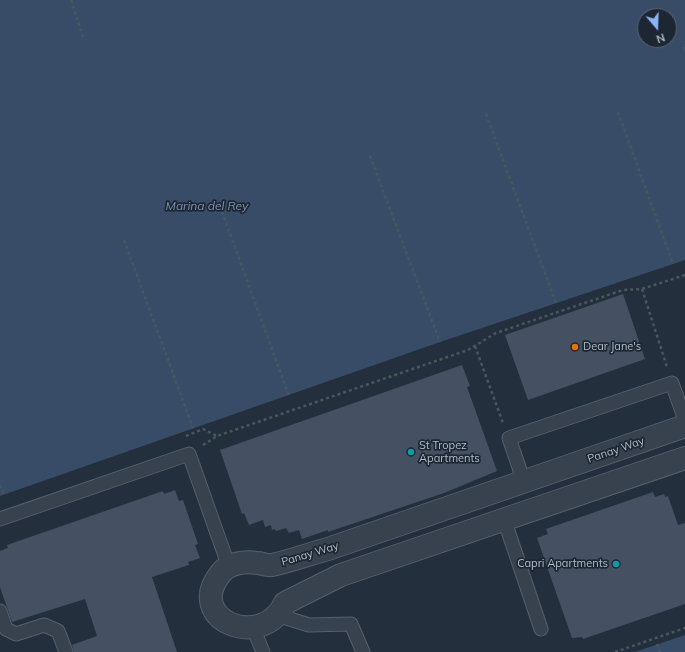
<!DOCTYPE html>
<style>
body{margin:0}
#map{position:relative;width:685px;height:652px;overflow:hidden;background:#242f3e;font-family:Mulish,sans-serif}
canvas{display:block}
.north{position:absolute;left:637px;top:8px;width:40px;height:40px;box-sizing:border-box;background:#1d2633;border:1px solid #59626f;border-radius:50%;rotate:161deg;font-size:11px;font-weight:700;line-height:16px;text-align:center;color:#b4bcc9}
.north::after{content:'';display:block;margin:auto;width:14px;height:18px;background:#8ab4f8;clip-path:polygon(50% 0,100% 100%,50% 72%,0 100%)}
</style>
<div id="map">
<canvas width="685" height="652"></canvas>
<div class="north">N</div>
</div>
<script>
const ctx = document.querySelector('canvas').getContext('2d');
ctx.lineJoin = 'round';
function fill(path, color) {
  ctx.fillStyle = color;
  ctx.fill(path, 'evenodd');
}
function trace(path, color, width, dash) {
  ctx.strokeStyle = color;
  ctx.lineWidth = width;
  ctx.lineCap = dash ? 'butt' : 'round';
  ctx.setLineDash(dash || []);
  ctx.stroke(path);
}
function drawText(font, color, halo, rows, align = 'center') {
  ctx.font = font + ' Mulish,sans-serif';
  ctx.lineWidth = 3.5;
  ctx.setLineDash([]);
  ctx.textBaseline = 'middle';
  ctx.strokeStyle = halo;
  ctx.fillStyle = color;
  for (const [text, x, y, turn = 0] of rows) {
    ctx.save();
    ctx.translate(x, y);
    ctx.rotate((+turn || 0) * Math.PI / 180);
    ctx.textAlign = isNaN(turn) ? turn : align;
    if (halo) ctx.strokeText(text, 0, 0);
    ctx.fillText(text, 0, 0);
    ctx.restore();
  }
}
fill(new Path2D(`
 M0 0H685V260L440 342 0 496ZM645 16H669V40H645Z
 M685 635V652H635Z`), '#394c67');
fill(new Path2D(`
 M623 294 645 359 528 400 505 335Z
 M462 365 470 386 467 387 497 471 444 493 328 532V530L302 539 299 530 289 533 286 528 276 531 275 529 272 530 271 525 265 527 263 520 249 525 244 513 242 514 220 450Z
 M175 490 179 501 183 500 198 544 195 545 200 558 188 562 189 565 152 577 177 652H74L72 645 97 636 85 599 12 622 0 587V551L8 548 7 545 163 491 164 494Z
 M653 492 655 497 664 494 665 497 668 496 678 525 685 523V604L583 639 582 637 572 638 537 538 548 534 546 529Z`), '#455162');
const service = new Path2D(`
 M524 482 509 438 672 383 685 420
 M0 519 189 454 229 567
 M504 519 541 629
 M0 611 6 629 16 634 44 625 58 631 66 652
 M280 616 309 625 351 624 363 652
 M256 635 263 652`);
const minor = new Path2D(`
 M685 426 328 549C309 554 291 561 272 565 267 566 262 563 257 563 245 561 229 563 221 573 183 619 262 652 285 603L341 575 685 458`);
trace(service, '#565f6c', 15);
trace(minor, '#565f6c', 24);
trace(new Path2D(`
 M71 0 83 37
 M684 47 685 51
 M618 112 673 264
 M486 114 556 303
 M370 156 440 342
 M220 206 289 396
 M124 240 193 428
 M642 289 667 367
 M475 346 503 423
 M186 436 203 429 217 436
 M203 445 217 436 468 350 496 333 623 290 642 289 685 275
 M0 485 4 495
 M657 644 660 652
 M615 652 685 628`), '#44595c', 2.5, [3, 3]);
trace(service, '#38414e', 13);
trace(minor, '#38414e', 22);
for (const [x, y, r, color] of [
 [575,347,4,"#e8710a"],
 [411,452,4,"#0f9aa8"],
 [616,564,4,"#0f9aa8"]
]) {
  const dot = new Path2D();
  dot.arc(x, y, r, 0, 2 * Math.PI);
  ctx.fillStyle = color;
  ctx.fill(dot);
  trace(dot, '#1d2633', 1.5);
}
drawText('11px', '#b4bcc9', '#1d2633', [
 ["Dear Jane's",583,347],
 ["St Tropez",419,446],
 ["Apartments",419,459],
 ["Capri Apartments",608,564,"right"]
], 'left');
drawText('11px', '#b4bcc9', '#1d2633', [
 ["Panay Way",616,450,-19],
 ["Panay Way",310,554,-17]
]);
drawText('italic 12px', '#7c92b1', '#1d2633', [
 ["Marina del Rey",207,206]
]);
</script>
